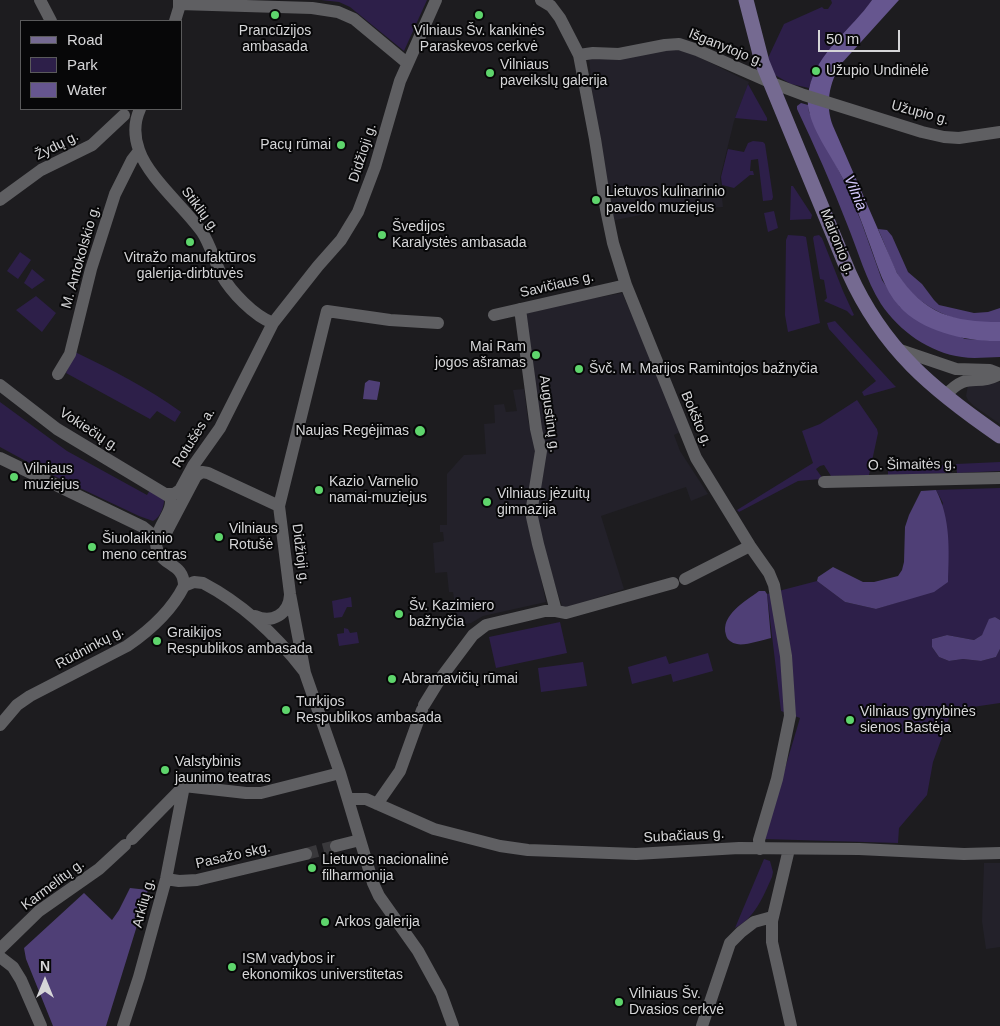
<!DOCTYPE html>
<meta charset="utf-8">
<style>
body{margin:0}
#map{position:relative;width:1000px;height:1026px;overflow:hidden;background:#1d1c1f;font-family:Arial,sans-serif}
canvas{display:block}
.legend{position:absolute;left:20px;top:20px;width:162px;height:90px;box-sizing:border-box;background:#070708;border:1px solid #5a5a5b;margin:0;padding:6px 9px;list-style:none;font-size:15px;color:#d6d6d8}
.legend li{display:flex;align-items:center;gap:10px;height:25px}
.legend b{width:25px;border:1px solid #5a5a5b}
.north{position:absolute;left:20px;top:956px;width:50px;height:50px;-webkit-text-stroke:4px #070708;paint-order:stroke;rotate:0deg;font-size:14px;font-weight:700;line-height:20px;text-align:center;color:#d6d6d8}
.north::after{content:'';display:block;margin:auto;width:18px;height:22px;background:#d6d6d8;clip-path:polygon(50% 0,100% 100%,50% 72%,0 100%)}
.scale{position:absolute;left:818px;top:30px;width:82px;height:22px;box-sizing:border-box;border:2px solid #d6d6d8;border-top:0;padding-left:6px;font-size:15px;line-height:18px;white-space:nowrap;color:#d6d6d8;-webkit-text-stroke:4px #070708;paint-order:stroke}
</style>
<div id="map">
<canvas width="1000" height="1026"></canvas>
<ul class="legend">
<li><b style="height:6px;background:#756a91"></b>Road</li>
<li><b style="height:14px;background:#2d1f49"></b>Park</li>
<li><b style="height:14px;background:#66568f"></b>Water</li>
</ul>
<div class="north">N</div>
<div class="scale">50 m</div>
</div>
<script>
const ctx = document.querySelector('canvas').getContext('2d');
ctx.lineJoin = 'round';
function fill(path, color) {
  ctx.fillStyle = color;
  ctx.fill(path, 'evenodd');
}
function trace(path, color, width, dash) {
  ctx.strokeStyle = color;
  ctx.lineWidth = width;
  ctx.lineCap = dash ? 'butt' : 'round';
  ctx.setLineDash(dash || []);
  ctx.stroke(path);
}
function drawText(font, color, halo, rows, align = 'center') {
  ctx.font = font + ' Arial,sans-serif';
  ctx.lineWidth = 4;
  ctx.setLineDash([]);
  ctx.textBaseline = 'middle';
  ctx.strokeStyle = halo;
  ctx.fillStyle = color;
  for (const [text, x, y, turn = 0] of rows) {
    ctx.save();
    ctx.translate(x, y);
    ctx.rotate((+turn || 0) * Math.PI / 180);
    ctx.textAlign = isNaN(turn) ? turn : align;
    if (halo) ctx.strokeText(text, 0, 0);
    ctx.fillText(text, 0, 0);
    ctx.restore();
  }
}
fill(new Path2D(`
 M671 48 691 53 749 82 734 121 720 178 723 207 665 210 611 221 592 90 589 57Z
 M622 293 647 349 680 432 674 435 680 451 708 494 691 501 686 487 601 516 624 589 563 609 540 540 534 517 542 439 524 311Z
 M1000 382V424L974 406 968 400 966 396 968 385 972 384Z
 M524 389 528 420 536 450 528 523 530 536 538 564 546 602 483 616 471 623 458 625 453 592H449L447 572 435 573 433 543 444 541 443 532H440V525H447V474L464 455 486 454 484 424 495 423 494 405 504 404 506 412 517 411 513 390Z
 M984 863H1000V947L986 949 982 921Z`), '#23212a');
fill(new Path2D(`
 M321 0H427L404 51 350 7 339 2Z
 M831 0H872C852 31 820 52 809 88L791 84 773 74 768 58 784 24 822 7 824 9H828L832 3Z
 M748 84 767 118V121L735 118Z
 M753 141 763 142 765 144 773 197 772 200 763 201 758 159 751 160 750 171H753L754 175H750L734 188 722 185 721 177 728 149 744 152 748 143Z
 M791 186H793L812 215 811 219 790 220Z
 M774 211 778 228 768 232 764 213Z
 M788 235 803 236 806 237 820 323 788 332 785 315 786 240Z
 M819 235 822 238 843 291 854 315 852 316 847 311 824 301 827 298 824 280 820 279 813 238 814 236Z
 M20 252 31 260 18 279 7 271Z
 M32 269 45 280 32 289 24 283Z
 M36 296 56 313 42 332 16 310Z
 M835 321 894 385 896 387 864 396 862 392 876 381 829 329 827 323Z
 M75 352C112 370 148 388 181 412L175 422 157 411 150 419 66 373Z
 M857 400 877 429 878 433 869 475 831 476 824 465 820 466 816 469 821 476V479L798 481 739 512 737 510 813 463 802 431 820 424Z
 M0 402 67 451 147 495 151 488 164 496C165 505 161 517 153 521L139 516 46 472 0 447Z
 M1000 462V471L957 473 956 464Z
 M951 465V473L888 475V466Z
 M1000 488V620L995 617 982 635 974 640 947 635 932 639V647L939 657 949 661 963 659 981 661 996 657 1000 649V703L952 710 933 762 927 795 899 828 898 843 764 839 800 718 781 711 767 594 817 581 845 602 876 609 902 601 943 503 936 490Z
 M351 597 352 607H347L342 617 334 618 332 601Z
 M560 622 567 653 496 668 489 637Z
 M344 628 348 629 350 633 357 632 359 643 339 646 337 634 344 633Z
 M708 653 713 671 673 682 671 674 632 684 628 667 666 656 669 664Z
 M583 662 587 686 541 692 538 668Z
 M764 859 770 861 773 872 772 877C763 897 755 918 735 928Z`), '#2d1f49');
fill(new Path2D(`
 M801 103 808 105 809 112 843 179 861 221 882 280 900 307 965 339 1000 341V357C988 357 974 359 962 357 930 353 899 331 881 304 866 280 858 251 847 224 832 185 815 147 797 109V106Z
 M878 229 887 230 892 236 908 272 922 284 934 300 939 305 974 313 988 312 1000 308V322C991 322 982 323 973 322 942 318 913 301 898 275 890 260 885 244 878 229Z
 M369 380 380 382V384L377 400 363 399 365 383Z
 M936 490C951 519 949 551 948 582L934 592 876 609 845 602 817 581 818 577 833 567 863 582H874L898 576 902 570 904 562 905 527 909 515 921 491Z
 M759 591H765L767 594 771 638C763 640 744 646 737 644 732 643 727 640 726 635 720 615 746 601 759 591Z
 M995 617 1000 620V649L996 657 981 661 963 659 949 661 939 657 932 647V639L947 635 974 640 982 635 989 619Z
 M130 888 148 890 106 1026H53L26 959 24 948 84 893 112 920 119 910Z`), '#4f3f76');
fill(new Path2D(`
 M872 0H899L841 64C829 83 825 105 833 126L897 273C924 314 953 322 1000 322V341C968 342 922 332 899 306 884 289 878 267 870 245 862 223 854 200 843 179 833 158 814 134 809 111 807 104 808 96 809 89 817 52 852 29 872 0Z`), '#66568f');
trace(new Path2D(`
 M306 854 336 846`), '#39383b', 12, [12, 6]);
trace(new Path2D(`
 M40 0 51 21
 M541 0 551 6 560 18 579 55 595 139 606 209 613 243 626 285 696 458 750 546 769 573 774 585 786 656 790 716 777 779 759 840 760 849
 M179 4 312 8 338 12 354 19 407 63
 M175 21 179 8V0
 M579 55 593 53 619 54 665 45 679 44 697 50 772 83 804 95 922 132 944 137 959 138 1000 132
 M140 109C134 122 134 136 139 150 148 177 184 207 202 232 210 244 214 260 221 274 231 292 254 316 273 323
 M0 200 41 170 92 145 124 115
 M520 309 536 429 541 451 532 507V517L538 544 556 611
 M494 315 626 285
 M438 323 390 320 327 311 279 506 290 594 305 673 340 773 373 883 379 896 418 951 441 993 453 1026
 M897 349 956 369 990 370 1000 374
 M58 374 70 354 91 269 115 194 132 160 139 151
 M0 385 57 429 170 497C176 512 151 530 157 549 163 567 184 563 184 586
 M945 396C968 370 975 387 998 375
 M0 458 143 527 153 535 156 542
 M824 482 1000 478
 M167 494H174L180 490 193 466 220 428 273 323 318 266 341 240 358 212 375 167 400 81 436 0
 M167 531 196 476 202 472 208 473 279 506
 M685 579 750 546
 M184 586 194 582 203 583C243 604 276 635 304 671
 M255 616C272 624 289 614 290 595
 M424 705 440 679 473 635 486 625 545 611H556L566 613 673 583
 M0 725 17 705 30 696 127 646C149 631 172 610 184 586
 M184 786 246 793H261L340 773
 M348 799H366L434 829 500 846 528 850 636 854 739 848 859 849 964 854 1000 853
 M377 804 400 771 422 710
 M132 839 184 786
 M336 846 360 840
 M789 849 772 921V942L791 1026
 M166 879 179 881 197 880 306 854
 M0 949 39 911 99 869 125 845
 M0 957 13 967 21 980 41 1026
 M123 1026 139 977 166 879 184 786
 M702 1026 730 943 741 932 754 922 772 917`), '#5f5f62', 12);
trace(new Path2D(`
 M746 0 762 62 849 273C883 349 933 390 1000 436`), '#756a91', 15);
for (const [x, y, r, color] of [
 [275,15,5,"#5ed56c"],
 [479,15,5,"#5ed56c"],
 [816,71,5,"#5ed56c"],
 [490,73,5,"#5ed56c"],
 [341,145,5,"#5ed56c"],
 [596,200,5,"#5ed56c"],
 [382,235,5,"#5ed56c"],
 [190,242,5,"#5ed56c"],
 [536,355,5,"#5ed56c"],
 [579,369,5,"#5ed56c"],
 [420,431,6,"#5ed56c"],
 [14,477,5,"#5ed56c"],
 [319,490,5,"#5ed56c"],
 [487,502,5,"#5ed56c"],
 [219,537,5,"#5ed56c"],
 [92,547,5,"#5ed56c"],
 [399,614,5,"#5ed56c"],
 [157,641,5,"#5ed56c"],
 [392,679,5,"#5ed56c"],
 [286,710,5,"#5ed56c"],
 [850,720,5,"#5ed56c"],
 [165,770,5,"#5ed56c"],
 [312,868,5,"#5ed56c"],
 [325,922,5,"#5ed56c"],
 [232,967,5,"#5ed56c"],
 [619,1002,5,"#5ed56c"]
]) {
  const dot = new Path2D();
  dot.arc(x, y, r, 0, 2 * Math.PI);
  ctx.fillStyle = color;
  ctx.fill(dot);
  trace(dot, '#070708', 2);
}
drawText('14px', '#d6d6d8', '#070708', [
 ["Prancūzijos",275,31,"center"],
 ["ambasada",275,47,"center"],
 ["Vilniaus Šv. kankinės",479,31,"center"],
 ["Paraskevos cerkvė",479,47,"center"],
 ["Vilniaus",500,65],
 ["paveikslų galerija",500,81],
 ["Užupio Undinėlė",826,71],
 ["Pacų rūmai",331,145,"right"],
 ["Lietuvos kulinarinio",606,192],
 ["paveldo muziejus",606,208],
 ["Švedijos",392,227],
 ["Karalystės ambasada",392,243],
 ["Vitražo manufaktūros",190,258,"center"],
 ["galerija-dirbtuvės",190,274,"center"],
 ["Mai Ram",526,347,"right"],
 ["jogos ašramas",526,363,"right"],
 ["Švč. M. Marijos Ramintojos bažnyčia",589,369],
 ["Naujas Regėjimas",409,431,"right"],
 ["Vilniaus",24,469],
 ["muziejus",24,485],
 ["Kazio Varnelio",329,482],
 ["namai-muziejus",329,498],
 ["Vilniaus jėzuitų",497,494],
 ["gimnazija",497,510],
 ["Vilniaus",229,529],
 ["Rotušė",229,545],
 ["Šiuolaikinio",102,539],
 ["meno centras",102,555],
 ["Šv. Kazimiero",409,606],
 ["bažnyčia",409,622],
 ["Graikijos",167,633],
 ["Respublikos ambasada",167,649],
 ["Abramavičių rūmai",402,679],
 ["Turkijos",296,702],
 ["Respublikos ambasada",296,718],
 ["Vilniaus gynybinės",860,712],
 ["sienos Bastėja",860,728],
 ["Valstybinis",175,762],
 ["jaunimo teatras",175,778],
 ["Lietuvos nacionalinė",322,860],
 ["filharmonija",322,876],
 ["Arkos galerija",335,922],
 ["ISM vadybos ir",242,959],
 ["ekonomikos universtitetas",242,975],
 ["Vilniaus Šv.",629,994],
 ["Dvasios cerkvė",629,1010]
], 'left');
drawText('14px', '#d6d6d8', '#070708', [
 ["Išganytojo g.",726,48,22],
 ["Užupio g.",920,113,15],
 ["Žydų g.",57,146,-27],
 ["Didžioji g.",363,153,-72],
 ["Stiklių g.",200,210,53],
 ["Maironio g.",837,242,68],
 ["M. Antokolskio g.",81,257,-74],
 ["Savičiaus g.",557,285,-13],
 ["Augustinų g.",549,414,82],
 ["Bokšto g.",696,419,67],
 ["Vokiečių g.",89,430,33],
 ["Rotušės a.",194,438,-58],
 ["O. Šimaitės g.",912,465,-1],
 ["Didžioji g.",300,554,83],
 ["Rūdninkų g.",90,648,-28],
 ["Subačiaus g.",684,836,-3],
 ["Pasažo skg.",233,856,-13],
 ["Karmelitų g.",53,885,-37],
 ["Arklių g.",144,903,-75]
]);
drawText('italic 15px', '#d6cafe', '#070708', [
 ["Vilnia",855,193,67]
]);
</script>
